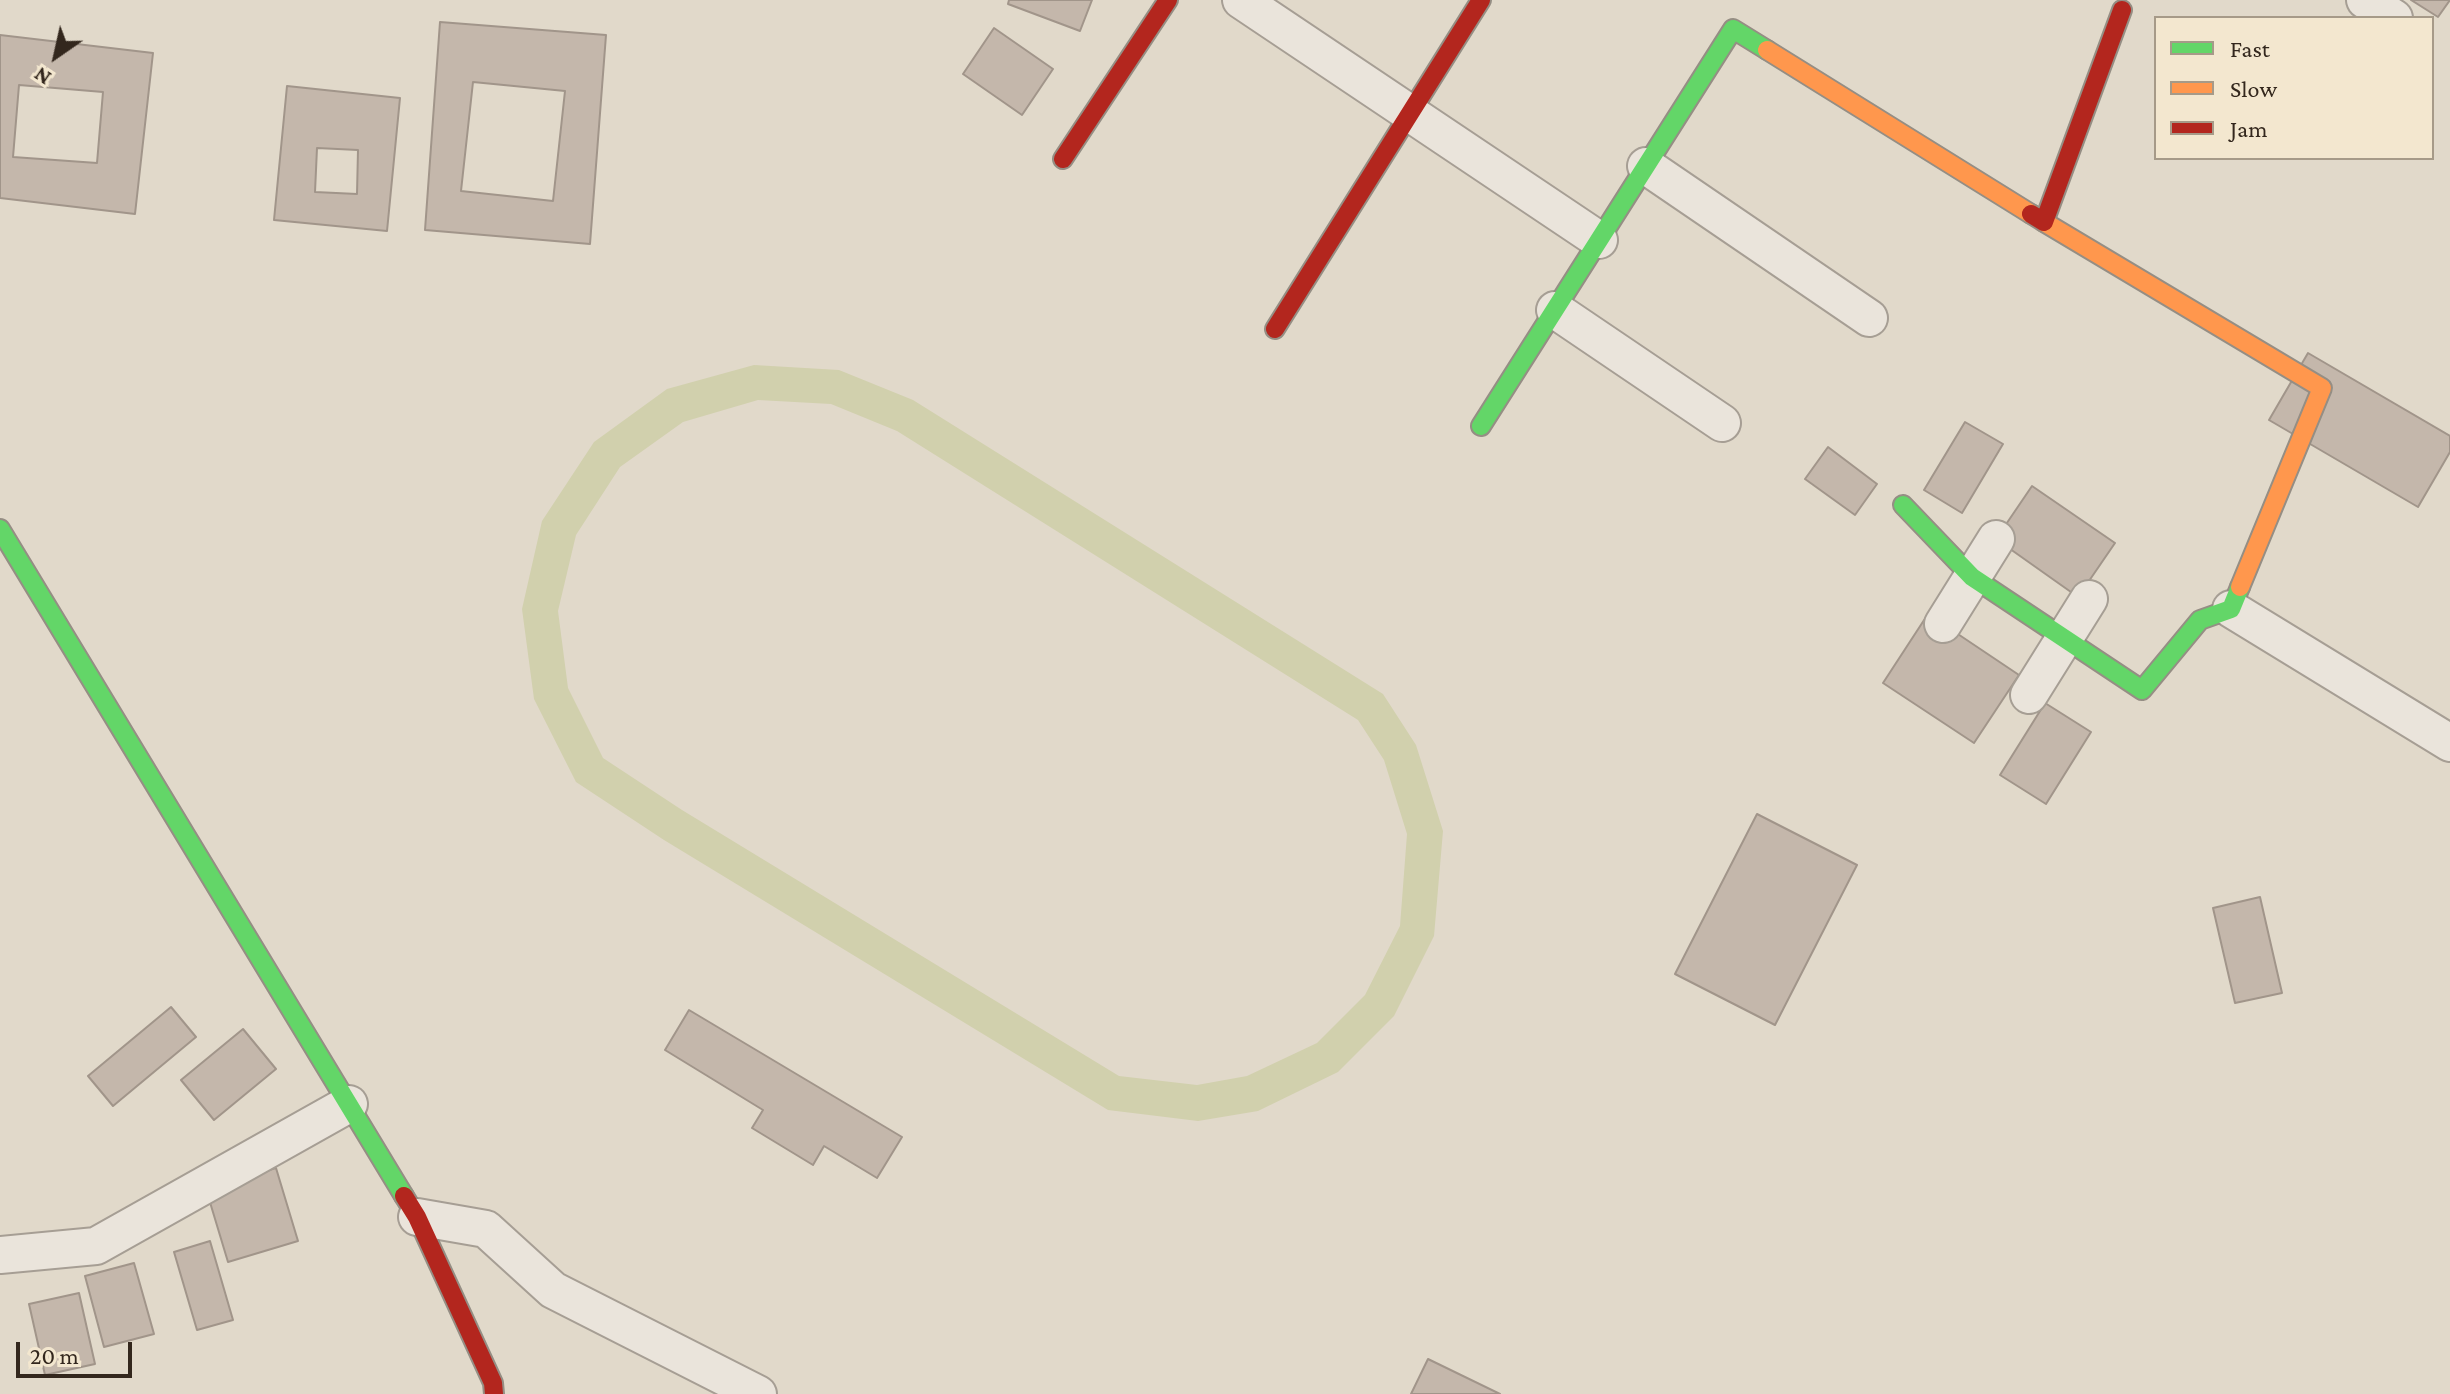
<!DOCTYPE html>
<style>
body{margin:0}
#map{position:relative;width:2450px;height:1394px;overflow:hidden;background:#e1d9ca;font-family:"Crimson Pro",serif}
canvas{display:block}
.legend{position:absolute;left:2154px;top:16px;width:280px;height:144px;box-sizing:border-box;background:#f3e7cf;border:2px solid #a69a88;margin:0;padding:10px 14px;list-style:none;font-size:24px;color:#33271d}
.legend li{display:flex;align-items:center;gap:16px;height:40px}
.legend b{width:40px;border:2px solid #a69a88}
.north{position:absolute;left:16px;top:16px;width:80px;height:80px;-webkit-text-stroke:6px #f3e7cf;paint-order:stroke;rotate:214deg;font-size:22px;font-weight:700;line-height:32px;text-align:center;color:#33271d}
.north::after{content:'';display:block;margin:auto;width:28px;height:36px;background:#33271d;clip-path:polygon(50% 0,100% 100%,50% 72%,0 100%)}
.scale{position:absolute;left:16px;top:1342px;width:116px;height:36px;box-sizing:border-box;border:4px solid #33271d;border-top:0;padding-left:10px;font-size:24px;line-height:28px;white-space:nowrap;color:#33271d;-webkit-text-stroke:6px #f3e7cf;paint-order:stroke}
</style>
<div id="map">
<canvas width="2450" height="1394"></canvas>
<ul class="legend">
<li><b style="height:10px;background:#63d668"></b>Fast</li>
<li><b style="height:10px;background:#ff974d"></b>Slow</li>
<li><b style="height:10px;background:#b3261e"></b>Jam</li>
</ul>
<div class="north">N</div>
<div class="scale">20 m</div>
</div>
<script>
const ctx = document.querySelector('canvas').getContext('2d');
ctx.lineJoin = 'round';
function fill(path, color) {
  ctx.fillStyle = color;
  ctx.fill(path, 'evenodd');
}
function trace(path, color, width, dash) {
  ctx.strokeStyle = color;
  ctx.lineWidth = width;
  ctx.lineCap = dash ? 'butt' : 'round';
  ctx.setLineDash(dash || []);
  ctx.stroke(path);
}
fill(new Path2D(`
 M754 365 839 370 913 400 1383 694 1416 745 1443 831 1434 936 1394 1016 1338 1072 1258 1111 1198 1121 1108 1110 664 840 576 782 534 699 522 609 542 521 594 442 667 389ZM758 400 831 404 897 431 1358 720 1384 760 1407 834 1400 926 1365 995 1317 1043 1247 1076 1197 1085 1119 1076 682 810 603 758 568 688 558 611 576 535 620 467 683 422Z`), '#d1d0ad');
const building = new Path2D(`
 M1009 0H1092L1080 31 1008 4Z
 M2411 0H2450L2438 17Z
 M440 22 606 35 590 244 425 230ZM473 82 565 91 553 201 461 191Z
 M994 28 1053 69 1022 115 963 74Z
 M0 35 153 53 135 214 0 198ZM19 85 103 92 97 163 13 157Z
 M287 86 400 98 387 231 274 220ZM317 148 358 150 357 194 315 192Z
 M2308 353 2450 436V452L2418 507 2269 420Z
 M1965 422 2003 444 1962 513 1924 490Z
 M1828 447 1877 484 1855 515 1805 479Z
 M2032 486 2115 543 2078 597 1996 539Z
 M1928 614 2019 675 1974 743 1883 683Z
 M2045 703 2091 732 2046 804 2000 775Z
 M1757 814 1857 865 1775 1025 1675 974Z
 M2260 897 2282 993 2235 1003 2213 908Z
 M171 1007 196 1037 113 1106 88 1076Z
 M689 1010 902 1137 877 1178 824 1146 813 1165 752 1128 763 1110 665 1050Z
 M243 1029 276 1069 214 1120 181 1080Z
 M276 1168 298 1241 228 1262 206 1189Z
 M210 1241 233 1320 197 1330 174 1252Z
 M134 1263 154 1334 104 1347 85 1276Z
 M79 1293 95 1364 45 1375 29 1304Z
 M1428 1359 1500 1394H1411Z`);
fill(building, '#c4b7ab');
trace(building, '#a1958a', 2);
const street = new Path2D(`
 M1241 0 1599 240
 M2365 0 2394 18
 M1646 166 1869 318
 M1555 310 1722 423
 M2231 609 2450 743
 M1943 624 1996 539
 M2029 695 2089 599
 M417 1217 486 1229 553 1290 758 1394
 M0 1255 96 1246 349 1104`);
const fast = new Path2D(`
 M1481 426 1733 29 1767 50
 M1903 505 1972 577 2142 690 2200 620 2231 609 2240 587
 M0 529 404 1196`);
const slow = new Path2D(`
 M1767 50 2031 214
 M2044 222 2322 388 2240 587`);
const jam = new Path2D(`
 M1063 159 1168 0
 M2031 214 2044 222 2122 10
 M1275 329 1481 0
 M404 1196 417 1217 493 1383 494 1394`);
trace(street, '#a69e94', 40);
trace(fast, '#958e84', 22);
trace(slow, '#958e84', 22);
trace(jam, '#958e84', 22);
trace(street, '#eae4db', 36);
trace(fast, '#63d668', 18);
trace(slow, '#ff974d', 18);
trace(jam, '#b3261e', 18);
</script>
